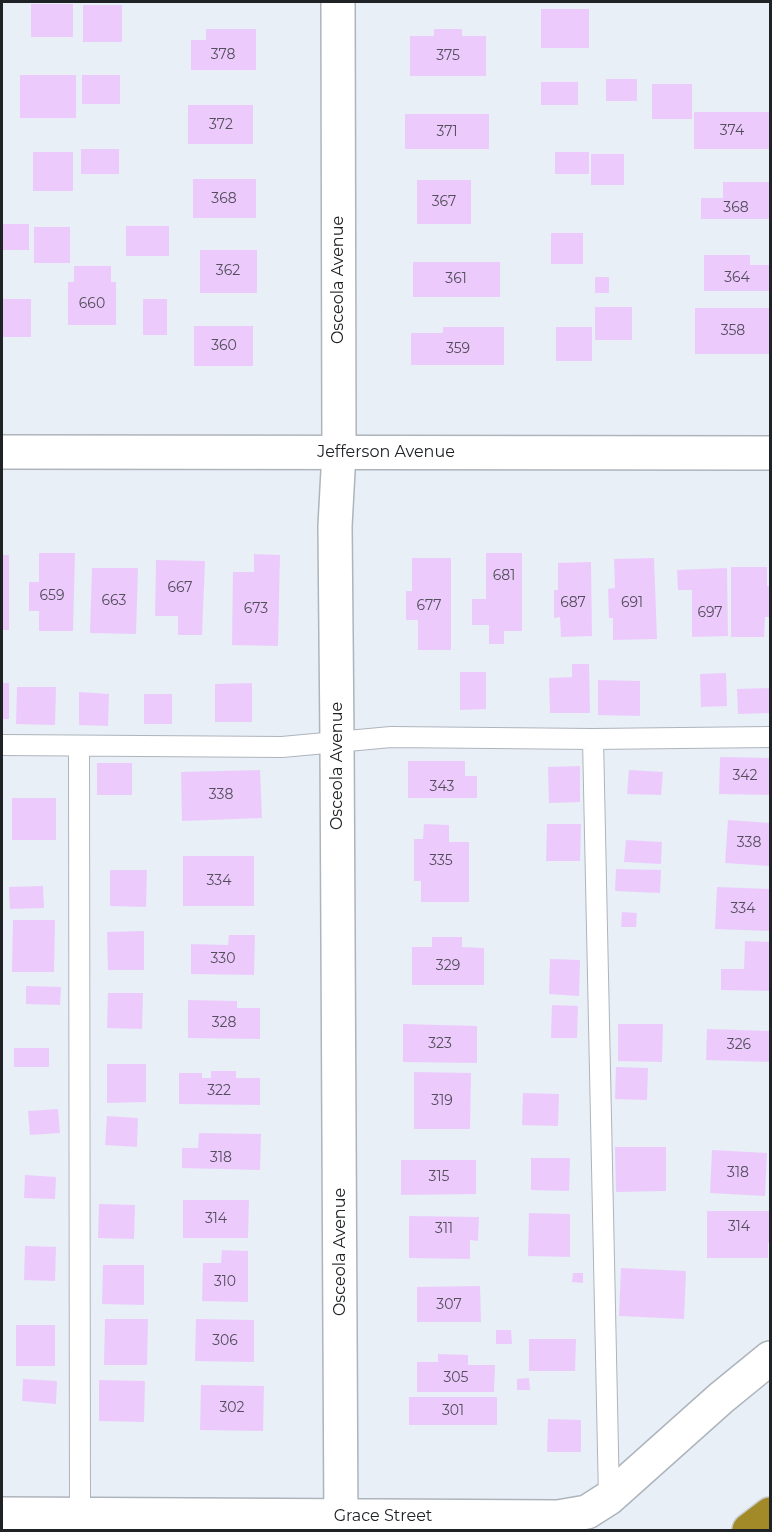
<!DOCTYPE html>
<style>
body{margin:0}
#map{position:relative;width:772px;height:1532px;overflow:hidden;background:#e8eff7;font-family:Montserrat,sans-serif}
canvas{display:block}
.frame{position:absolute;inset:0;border:3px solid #202326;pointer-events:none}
</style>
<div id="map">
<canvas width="772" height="1532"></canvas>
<div class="frame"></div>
</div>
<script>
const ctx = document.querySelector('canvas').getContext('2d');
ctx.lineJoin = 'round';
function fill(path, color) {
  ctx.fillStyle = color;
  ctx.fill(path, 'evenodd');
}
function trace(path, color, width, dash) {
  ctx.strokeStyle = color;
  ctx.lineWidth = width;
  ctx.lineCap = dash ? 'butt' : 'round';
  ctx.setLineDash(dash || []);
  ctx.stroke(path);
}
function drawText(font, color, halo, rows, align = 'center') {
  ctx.font = font + ' Montserrat,sans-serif';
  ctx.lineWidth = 6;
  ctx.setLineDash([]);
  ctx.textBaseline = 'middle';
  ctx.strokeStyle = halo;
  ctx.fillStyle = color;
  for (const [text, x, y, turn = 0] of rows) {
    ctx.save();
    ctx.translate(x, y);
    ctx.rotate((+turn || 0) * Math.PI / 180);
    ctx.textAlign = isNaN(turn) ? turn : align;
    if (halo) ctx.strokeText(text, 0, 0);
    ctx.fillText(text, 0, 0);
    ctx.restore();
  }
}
fill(new Path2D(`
 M31 4H73V37H31Z
 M83 5H122V42H83Z
 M541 9H589V48H541Z
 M206 29H256V70H191V40H206Z
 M434 29H462V36H486V76H410V36H434Z
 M20 75H76V118H20Z
 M82 75H120V104H82Z
 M606 79H637V101H606Z
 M541 82H578V105H541Z
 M652 84H692V119H652Z
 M188 105H253V144H188Z
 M694 112H770V149H694Z
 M405 114H489V149H405Z
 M81 149H119V174H81Z
 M33 152H73V191H33Z
 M555 152H589V174H555Z
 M591 154H624V185H591Z
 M193 179H256V218H193Z
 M417 180H471V224H417Z
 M723 182H770V219H701V198H723Z
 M2 224H29V250H2Z
 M126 226H169V256H126Z
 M34 227H70V263H34Z
 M551 233H583V264H551Z
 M200 250H257V293H200Z
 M704 255H750V265H770V291H704Z
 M413 262H500V297H413Z
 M74 266H111V282H116V325H68V282H74Z
 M595 277H609V293H595Z
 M2 299H31V337H2Z
 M143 299H167V335H143Z
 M595 307H632V340H595Z
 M695 308H770V354H695Z
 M194 326H253V366H194Z
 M443 327H504V365H411V333H443Z
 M556 327H592V361H556Z
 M39 553H75L73 631H39V611H29V582H39Z
 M486 553H522V631H504V644H489V625H472V599H486Z
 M254 554 280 555 278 646 232 645 233 572H254Z
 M2 555H9V630H2Z
 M412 558H451V650H418V620H406V591H412Z
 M654 558 657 639 613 640V618H609L608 589 615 588 614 559Z
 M156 560 205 561 202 635H178V616H155Z
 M591 562 592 636 561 637 560 617 554 618V590H558V563Z
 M731 567H767V586H770V617H765L764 637H731Z
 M92 568H138L136 634 90 633Z
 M727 568 728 636 692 637V590H678L677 570Z
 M572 664H589L590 713H550L549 678 572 677Z
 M460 672H486V709L460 710Z
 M726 673 727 706 701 707 700 674Z
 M598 680 640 681V716L598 715Z
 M2 683H9V719H2Z
 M252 683V722H215V684Z
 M17 687H56L55 725 16 724Z
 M770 688V713L738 714 737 689Z
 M79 692 109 694 108 726 79 725Z
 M144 694H172V724H144Z
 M720 757 770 758V795L719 794Z
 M408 761H465V776H477V798H408Z
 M97 763H132V795H97Z
 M580 766V802L549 803 548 767Z
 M260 770 262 818 182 821 181 772Z
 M629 770 663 772 661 795 627 794Z
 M12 798H56V840H12Z
 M728 820 770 823V866L725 863Z
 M424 824 449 825V842H469V902H421V881H414V839H423Z
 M547 824H581L580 861H546Z
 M626 840 662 842 661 864 624 862Z
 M183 856H254V906H183Z
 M616 869 661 870 660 893 615 891Z
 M110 870H147L146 907 110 906Z
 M43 886 44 908 10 909 9 887Z
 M717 887 770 889V931L715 929Z
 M622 912 637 913 636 927H621Z
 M13 920H55L54 972H12Z
 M144 931V970H108L107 932Z
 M229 935H255L254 975 191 974V944L228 945Z
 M432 937H462V947L484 948V985H412V947H432Z
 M745 941 770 942V991L721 990V969H744Z
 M550 959 580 960 579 996 549 994Z
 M26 986 61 987 60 1005 26 1004Z
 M108 993H143L142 1029 107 1028Z
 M188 1000 237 1001V1008H260V1039L188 1038Z
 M552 1005 578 1006 577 1038H551Z
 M403 1024 477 1026V1063L403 1062Z
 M618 1024H663L662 1062 618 1061Z
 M707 1029 770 1031V1062L706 1060Z
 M14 1048H49V1067H14Z
 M107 1064H146V1102L107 1103Z
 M616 1067 648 1068 647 1100 615 1099Z
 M211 1071H236V1078H260V1105L179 1104V1073H202V1078H211Z
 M414 1072 471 1073 470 1129H414Z
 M523 1093 559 1094 558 1126 522 1125Z
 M58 1109 60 1133 30 1135 28 1111Z
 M107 1116 138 1118 137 1147 105 1145Z
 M199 1133 261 1134 260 1170 182 1168V1148H198Z
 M615 1147H666V1191L616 1192Z
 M712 1150 767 1153 765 1196 710 1193Z
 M531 1158H570L569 1191 531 1190Z
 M401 1160H476V1194L401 1195Z
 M25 1175 56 1177 55 1199 24 1198Z
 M183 1200H249L248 1238H183Z
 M99 1204 135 1205 134 1239 98 1238Z
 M707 1211H770V1243H768V1258H707Z
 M529 1213 570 1214V1257L528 1256Z
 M409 1216 479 1217 478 1241 470 1240V1259L409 1258Z
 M25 1246 56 1247 55 1281 24 1280Z
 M222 1250 248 1251V1302L202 1301 203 1263H221Z
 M103 1265H144V1305L102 1304Z
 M621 1268 686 1271 684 1319 619 1316Z
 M573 1273H583V1283L572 1282Z
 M480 1286 481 1322H417V1287Z
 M105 1319H148L147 1365H104Z
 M196 1319 254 1320V1362L195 1361Z
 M16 1325H55V1366H16Z
 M496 1330H511L512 1344H496Z
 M529 1339H576L575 1371H529Z
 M438 1354 468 1355V1365H495L494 1392H417V1362H438Z
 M529 1378 530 1390H517V1379Z
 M23 1379 57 1381 56 1404 22 1401Z
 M99 1380 145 1381 144 1422 99 1421Z
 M201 1385 264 1386 263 1431 200 1430Z
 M409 1397H497V1425H409Z
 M548 1419 581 1420V1452H547Z`), '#eccbfc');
const service = new Path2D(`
 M593 739 609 1498
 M2 745 282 747 391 737 593 739 770 737
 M79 746 80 1515`);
const minor = new Path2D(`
 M338 2 339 452 335 526 337 741 341 1530
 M2 1514 558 1517 587 1512 609 1498 721 1398 770 1358`);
const tertiary = new Path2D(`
 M2 452 770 453`);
const motorway = new Path2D(`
 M749 1530 770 1514`);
trace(service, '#aeb4bc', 22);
trace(minor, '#aeb4bc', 36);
trace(tertiary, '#aeb4bc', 36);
trace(motorway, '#c9cacb', 36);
trace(service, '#fff', 20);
trace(minor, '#fff', 33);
trace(tertiary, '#fff', 33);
trace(motorway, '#a38a28', 33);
drawText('14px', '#534d5c', null, [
 ["378",223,55],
 ["375",448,56],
 ["372",221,125],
 ["374",732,131],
 ["371",447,132],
 ["368",224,199],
 ["367",444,202],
 ["368",736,208],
 ["362",228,271],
 ["364",737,278],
 ["361",456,279],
 ["660",92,304],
 ["358",733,331],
 ["360",224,346],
 ["359",458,349],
 ["681",504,576],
 ["667",180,588],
 ["659",52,596],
 ["663",114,601],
 ["687",573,603],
 ["691",632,603],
 ["677",429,606],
 ["673",256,609],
 ["697",710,613],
 ["342",745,776],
 ["343",442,787],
 ["338",221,795],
 ["338",749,843],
 ["335",441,861],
 ["334",219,881],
 ["334",743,909],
 ["330",223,959],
 ["329",448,966],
 ["328",224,1023],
 ["323",440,1044],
 ["326",739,1045],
 ["322",219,1091],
 ["319",442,1101],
 ["318",221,1158],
 ["318",738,1173],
 ["315",439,1177],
 ["314",216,1219],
 ["314",739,1227],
 ["311",444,1229],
 ["310",225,1282],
 ["307",449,1305],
 ["306",225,1341],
 ["305",456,1378],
 ["302",232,1408],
 ["301",453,1411]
]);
drawText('16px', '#202326', '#fff', [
 ["Osceola Avenue",338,280,-90],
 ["Jefferson Avenue",386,452],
 ["Osceola Avenue",337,766,-90],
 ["Osceola Avenue",340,1252,-90],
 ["Grace Street",383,1516]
]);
</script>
